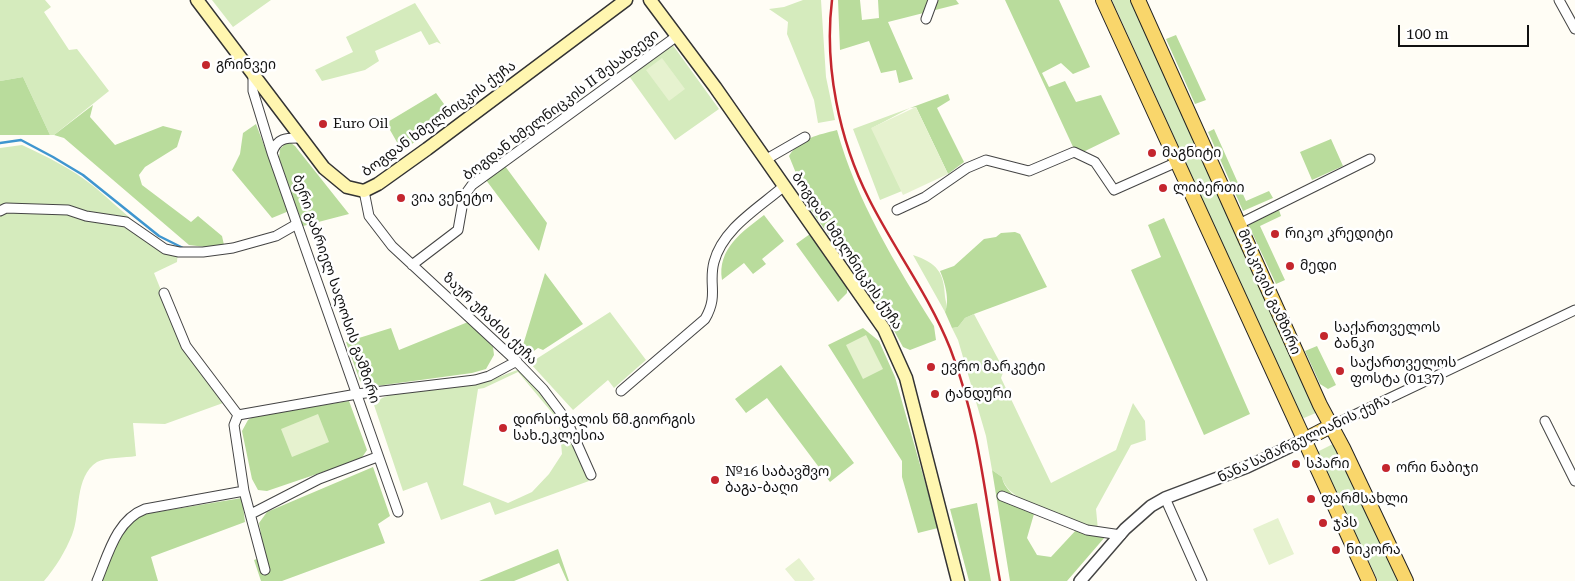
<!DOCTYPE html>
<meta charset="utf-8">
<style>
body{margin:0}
#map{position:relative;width:1575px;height:581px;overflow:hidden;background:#fffdf5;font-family:"Roboto Serif",serif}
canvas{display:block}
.scale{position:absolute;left:1398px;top:25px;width:131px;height:22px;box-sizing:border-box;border:2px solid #111;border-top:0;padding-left:6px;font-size:15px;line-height:18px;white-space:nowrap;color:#111;-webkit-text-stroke:4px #fff;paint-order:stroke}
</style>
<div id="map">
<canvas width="1575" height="581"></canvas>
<div class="scale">100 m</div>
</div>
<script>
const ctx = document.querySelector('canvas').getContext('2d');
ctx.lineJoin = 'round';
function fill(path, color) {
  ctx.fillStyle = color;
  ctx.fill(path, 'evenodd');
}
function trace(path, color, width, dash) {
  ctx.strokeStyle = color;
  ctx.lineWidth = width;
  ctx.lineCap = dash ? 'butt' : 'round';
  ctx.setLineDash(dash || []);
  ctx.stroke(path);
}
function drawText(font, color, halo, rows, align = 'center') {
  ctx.font = font + ' "Roboto Serif","Noto Sans Georgian",serif';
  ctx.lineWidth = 5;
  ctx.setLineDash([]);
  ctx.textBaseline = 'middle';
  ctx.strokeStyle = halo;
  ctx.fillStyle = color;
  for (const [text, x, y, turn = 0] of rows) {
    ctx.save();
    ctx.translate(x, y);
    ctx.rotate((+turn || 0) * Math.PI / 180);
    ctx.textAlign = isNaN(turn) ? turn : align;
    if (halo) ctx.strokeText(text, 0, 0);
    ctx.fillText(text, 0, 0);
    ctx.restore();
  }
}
fill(new Path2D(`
 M0 0H45L51 7 44 12 69 50 77 49 109 91 54 135H50L23 77 0 81Z
 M212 0H271L233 27Z
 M803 0H821L826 77 835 120 818 123 814 100 787 34 788 22 769 9 784 7Z
 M1112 0H1130L1319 409 1318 412 1304 418 1301 416Z
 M415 3 441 44 437 42 429 45 421 31 375 51 379 61 365 70 322 81 315 70 353 52 346 37Z
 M672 44 719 109 675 140 629 76Z
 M910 108 872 128 902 191 880 200 853 129Z
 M22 145C46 156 72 169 92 185 115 203 152 242 178 250L177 262 154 273 186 352 221 396 223 403 165 424 133 423 136 456C125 458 106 457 97 462 74 477 81 513 72 535 65 552 56 567 44 581H0V148Z
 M913 255C937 263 944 272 945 297 946 303 948 307 945 312Z
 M610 312 646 360 614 388 608 380 573 410 530 363Z
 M974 314 1004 370 1001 378 1051 483 1116 450 1133 403 1145 421 1146 440 1131 445 1096 509 1098 530C1074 521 1007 504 1002 477L992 470 986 436 958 340 952 328 958 327 965 318Z
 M520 369 552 404 565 424 589 481 495 515 490 502 441 520 427 482 403 491 374 405 382 398 393 394 482 383ZM518 372 559 421 562 454 549 474 532 492 508 503 463 485 478 389 484 388Z
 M1333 444 1335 445 1399 581H1378L1317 452Z`), '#d5ebbd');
fill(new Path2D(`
 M838 0H860L862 20 879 18 878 0H956L959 4 888 22 913 79 899 83 896 70 881 73 869 41 840 50Z
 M1005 0H1059L1090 67 1073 74 1061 63 1042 73 1049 87 1065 81 1076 102 1101 95 1120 134 1081 153 1074 149Z
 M1176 35 1206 100 1195 104 1166 39Z
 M23 77 50 135H0V81Z
 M436 93 452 115 402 151 386 123Z
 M948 94 950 100 937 108 964 162 948 174 916 107 910 108Z
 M93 105 90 117 115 145 163 126 182 131 177 147 145 167 139 175 142 185 191 222 198 216 222 236 224 245 214 248 189 245 64 138 54 135Z
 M256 124 289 211 272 218 232 170 240 154 243 133Z
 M1214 129 1246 201 1269 191 1273 198 1243 211 1208 132Z
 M837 130C856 200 896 265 934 326L936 340 910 350 903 347 887 318 811 210 789 156C800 138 818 135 837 130Z
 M1331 139 1343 166 1312 180 1300 152Z
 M291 143 295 146 349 214 303 226 279 158 280 149 285 144Z
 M505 166 547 223 539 251 486 180Z
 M1279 210 1281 216 1260 226 1285 280 1276 284 1248 224Z
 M764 215 784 241 762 259 766 264 753 274 744 263 722 280C717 249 742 232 764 215Z
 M1164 218 1250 414 1204 435 1131 270 1161 257 1148 225Z
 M1015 232 1020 234 1047 287 974 314 965 318 958 327 952 328 945 312C950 301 945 282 940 271L954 266 984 239 996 237 1001 233Z
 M810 234 847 287V293L838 302 796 244Z
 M545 273 583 324 543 350 538 348 531 353 523 345Z
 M468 322 493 347 494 355 486 369 472 373 369 387 360 381 346 342 391 328 399 350Z
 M863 328 879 341 895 377 938 528 918 533 902 477V461L828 345Z
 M1317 346 1336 385 1328 389 1320 384 1305 351Z
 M781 365 854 463 830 482 767 398 746 413 735 399Z
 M349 401 367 450 361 459 267 491 258 490 252 479 242 431 248 420 254 416Z
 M373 467 390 516 378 524 385 543 282 581H261L254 560 265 556 259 523 267 512Z
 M992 470 1002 477C1005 493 1022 501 1036 507L1027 538 1037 555 1051 557 1077 529 1105 537 1067 581H1010Z
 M242 498 245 522 151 557 158 581H101C110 558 117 529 139 515Z
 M977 503 991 581H969L950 509Z
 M558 549 569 581H567L559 563 514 581H479Z`), '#b9dc9c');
fill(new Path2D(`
 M662 58 685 89 669 101 646 70Z
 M916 107 948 174 903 195 871 128Z
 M866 335 883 369 863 379 846 345Z
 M318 414 329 442 292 457 281 429Z
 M1278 518 1294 554 1269 565 1253 529Z
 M799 558 815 579 812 581H795L785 569Z`), '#e6f2cf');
trace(new Path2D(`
 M0 143 21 140 53 157 83 175 159 236 183 248`), '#3f96cf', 2.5);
const minor = new Path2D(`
 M1559 0 1575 29
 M926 19 933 0
 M253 74V91L272 153 398 512
 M272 153C277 137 287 138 301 138
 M765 160 805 137
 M364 191 369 216 392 246 514 359 543 389 567 421 591 475
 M897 210 925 197 967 168 986 160 1029 171 1074 152 1095 162 1114 190 1177 162
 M0 211 6 208 68 210 86 216 126 222 165 249 179 252H203L233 248 276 236 297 224
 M1239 224 1370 159
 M412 265 458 230 464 196 472 185 677 36
 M164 293 186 346 238 415
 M621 391 705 319C719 295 708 284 714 262 723 228 759 208 784 186
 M238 415 357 394 475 380 489 376 517 361
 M238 415 234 425 244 491 265 570
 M1545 421 1575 481
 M1331 426 1575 310
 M1002 496 1087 530 1121 535
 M1165 498 1202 581
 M251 514 319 479 377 457
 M97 581C108 555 116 520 145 509L244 491`);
const tertiary = new Path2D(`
 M1080 581 1125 529 1151 506 1165 498 1247 467 1304 440`);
const secondary = new Path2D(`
 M197 0 324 168 347 187 364 191 378 184 427 149 626 0
 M650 0 715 87 884 329 906 378 958 581`);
const primary = new Path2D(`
 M1103 0 1369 581
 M1138 0 1320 405 1343 448 1406 581
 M1304 440 1331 426`);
trace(minor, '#444', 11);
trace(tertiary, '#444', 14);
trace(secondary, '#333', 15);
trace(primary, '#222', 16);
trace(minor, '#fff', 9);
trace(tertiary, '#fff', 11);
trace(secondary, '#fff6b0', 12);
trace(primary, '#f9d66b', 14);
trace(new Path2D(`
 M832 0C824 65 839 140 869 199 894 249 929 295 950 348 979 422 986 504 1000 581`), '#c4262e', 2.5);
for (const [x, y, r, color] of [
 [206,65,5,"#c4262e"],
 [323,124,5,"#c4262e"],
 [1152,153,5,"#c4262e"],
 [1163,188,5,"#c4262e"],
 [401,198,5,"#c4262e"],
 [1275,234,5,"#c4262e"],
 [1290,266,5,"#c4262e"],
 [1324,336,5,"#c4262e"],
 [931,367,5,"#c4262e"],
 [1340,371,5,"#c4262e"],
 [935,394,5,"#c4262e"],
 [503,428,5,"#c4262e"],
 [1296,464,5,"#c4262e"],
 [1386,468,5,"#c4262e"],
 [715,480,5,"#c4262e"],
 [1311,499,5,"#c4262e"],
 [1323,523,5,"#c4262e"],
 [1336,550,5,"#c4262e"]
]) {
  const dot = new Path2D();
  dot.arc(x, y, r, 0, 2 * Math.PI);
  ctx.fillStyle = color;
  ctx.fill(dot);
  trace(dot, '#fff', 2);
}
drawText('14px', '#111', '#fff', [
 ["გრინვეი",216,65],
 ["Euro Oil",333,124],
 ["მაგნიტი",1162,153],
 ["ლიბერთი",1173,188],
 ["ვია ვენეტო",411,198],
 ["რიკო კრედიტი",1285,234],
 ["მედი",1300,266],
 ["საქართველოს",1334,328],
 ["ბანკი",1334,344],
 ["საქართველოს",1350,363],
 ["ფოსტა (0137)",1350,379],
 ["ევრო მარკეტი",941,367],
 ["ტანდური",945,394],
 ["დირსიჭალის წმ.გიორგის",513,420],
 ["სახ.ეკლესია",513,436],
 ["სპარი",1306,464],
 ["ორი ნაბიჯი",1396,468],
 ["№16 საბავშვო",725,472],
 ["ბაგა-ბაღი",725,488],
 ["ფარმსახლი",1321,499],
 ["ჯპს",1333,523],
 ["ნიკორა",1346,550]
], 'left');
drawText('14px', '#111', '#fff', [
 ["ბოგდან ხმელნიცკის II შესახვევი",561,105,-37],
 ["ბოგდან ხმელნიცკის ქუჩა",439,119,-36],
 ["ბოგდან ხმელნიცკის ქუჩა",847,251,56],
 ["ბერი გაბრიელ სალოსის გამზირი",336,289,71],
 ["მოსკოვის გამზირი",1269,292,66],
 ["ზაურ უჩაძის ქუჩა",490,319,44],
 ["ნანა სამარგულიანის ქუჩა",1304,439,-25]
]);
</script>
